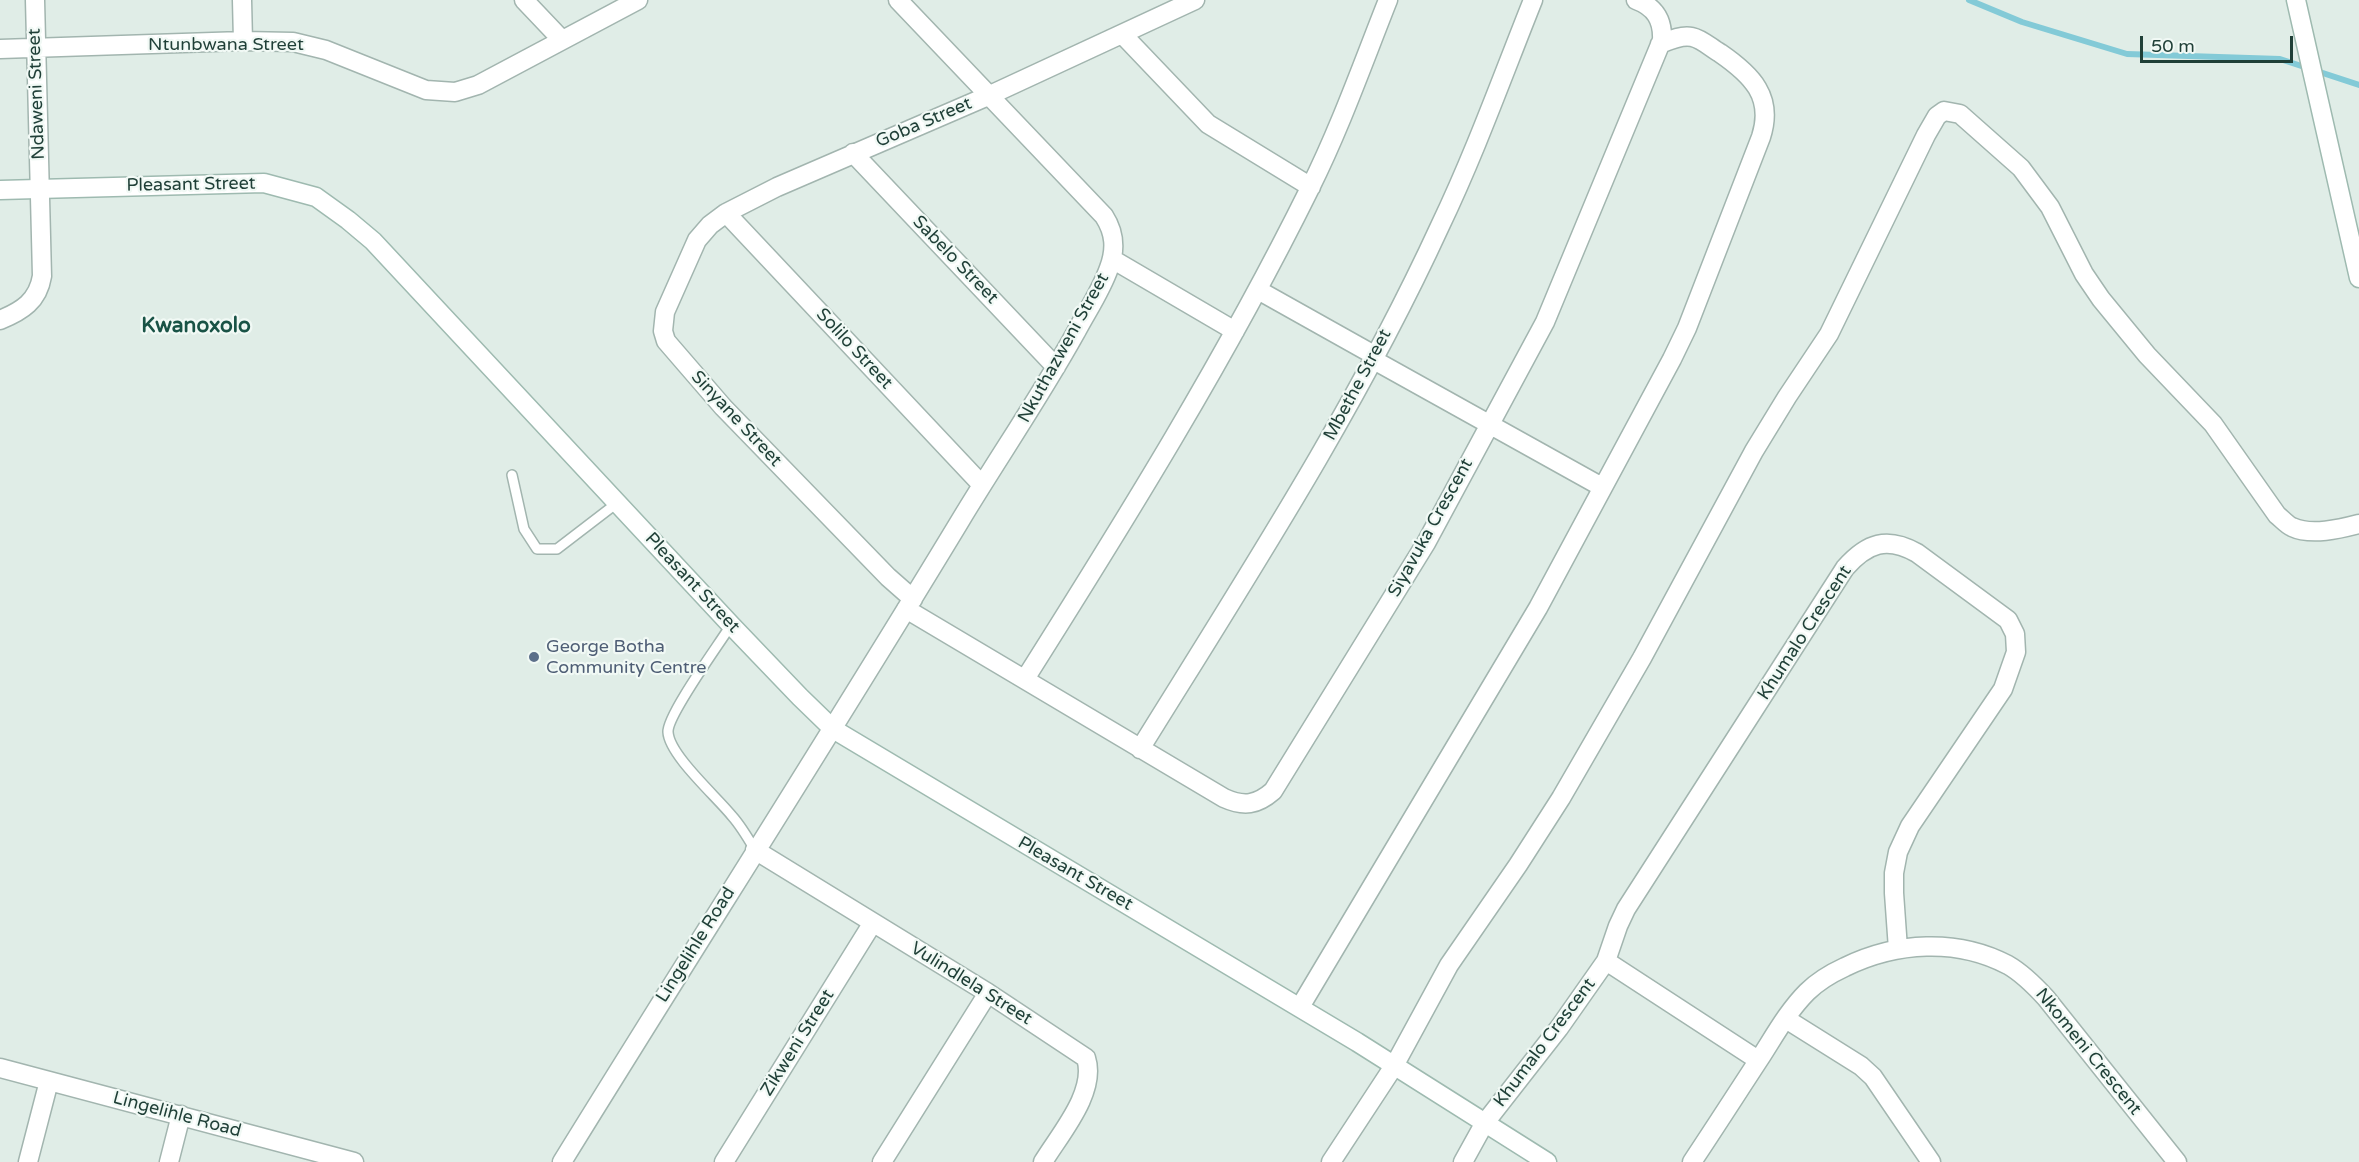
<!DOCTYPE html>
<style>
body{margin:0}
#map{position:relative;width:2359px;height:1162px;overflow:hidden;background:#e0ede7;font-family:"Varela Round",sans-serif}
canvas{display:block}
.scale{position:absolute;left:2140px;top:36px;width:153px;height:27px;box-sizing:border-box;border:3px solid #1f3f37;border-top:0;padding-left:8px;font-size:18px;line-height:21px;white-space:nowrap;color:#1f3f37;-webkit-text-stroke:4px #f1f9f5;paint-order:stroke}
</style>
<div id="map">
<canvas width="2359" height="1162"></canvas>
<div class="scale">50 m</div>
</div>
<script>
const ctx = document.querySelector('canvas').getContext('2d');
ctx.lineJoin = 'round';
function trace(path, color, width, dash) {
  ctx.strokeStyle = color;
  ctx.lineWidth = width;
  ctx.lineCap = dash ? 'butt' : 'round';
  ctx.setLineDash(dash || []);
  ctx.stroke(path);
}
function drawText(font, color, halo, rows, align = 'center') {
  ctx.font = font + ' "Varela Round",sans-serif';
  ctx.lineWidth = 4.5;
  ctx.setLineDash([]);
  ctx.textBaseline = 'middle';
  ctx.strokeStyle = halo;
  ctx.fillStyle = color;
  for (const [text, x, y, turn = 0] of rows) {
    ctx.save();
    ctx.translate(x, y);
    ctx.rotate((+turn || 0) * Math.PI / 180);
    ctx.textAlign = isNaN(turn) ? turn : align;
    if (halo) ctx.strokeText(text, 0, 0);
    ctx.fillText(text, 0, 0);
    ctx.restore();
  }
}
trace(new Path2D(`
 M1969 0 2022 22 2127 54 2280 59 2359 85`), '#83cad7', 6);
const lane = new Path2D(`
 M512 475 524 529 537 549H557L617 503
 M731 625C720 643 667 715 668 732 669 755 717 797 732 816 741 826 748 838 755 850`);
const street = new Path2D(`
 M242 0 243 41
 M524 0 562 40
 M1123 35 1208 124 1311 187
 M0 49 243 41 293 42 326 50 426 90 455 92 478 85 638 0
 M853 153 1056 367
 M726 213 982 485
 M1112 259 1235 331
 M1258 290 1374 355
 M0 320C22 311 38 301 42 276L35 0
 M1372 359 1602 487
 M913 599 888 577 723 407 666 341 663 331 665 312 697 240 710 225 726 213 777 187 988 96 1195 0
 M906 609 1224 798C1244 807 1257 805 1273 791L1426 543 1545 322 1662 40C1663 20 1655 7 1636 0
 M1025 679C1126 519 1226 358 1310 188 1340 128 1363 63 1388 0
 M1140 749C1246 578 1356 409 1440 226 1475 153 1503 75 1533 0
 M755 850 988 993 1086 1058C1097 1092 1060 1134 1043 1162
 M1606 961 1758 1060
 M1300 1007 1538 608 1672 359 1687 328 1761 137C1774 97 1752 75 1720 53 1711 48 1702 39 1692 37 1681 35 1670 40 1660 44
 M1786 1019 1861 1066 1873 1077 1931 1162
 M0 1068 354 1162
 M28 1162 49 1081
 M169 1162 181 1115
 M562 1162C694 948 830 736 960 521 998 458 1040 397 1076 332 1087 311 1101 291 1109 268 1116 249 1115 233 1104 216L898 0
 M724 1162 872 924
 M882 1162 988 993
 M1331 1162 1394 1066 1449 965 1518 865 1561 798 1642 658 1754 451 1787 397 1829 334 1926 135 1937 116 1944 111 1960 114 2021 168 2050 207 2084 274 2101 299 2147 355 2213 424 2277 515C2282 519 2287 525 2292 527 2311 536 2340 529 2359 524
 M1463 1162 1484 1124 1559 1028 1606 961 1618 926 1626 909 1845 568C1867 543 1887 536 1917 553L2008 620 2015 634 2016 652 2003 689 1910 826 1898 852 1894 873V893L1898 949
 M1692 1162C1716 1126 1739 1090 1762 1055 1776 1033 1789 1010 1807 992 1818 981 1832 973 1845 967 1896 942 1957 938 2008 965 2022 973 2035 986 2046 998L2177 1162`);
const secondary = new Path2D(`
 M2296 0 2359 278
 M0 190 264 183 316 197 348 220 373 241 731 625 800 697 833 729 1357 1042 1547 1162`);
trace(lane, '#a2b5af', 12);
trace(street, '#a2b5af', 21);
trace(secondary, '#9ebab0', 21);
trace(lane, '#fff', 9);
trace(street, '#fff', 18);
trace(secondary, '#fff', 18);
for (const [x, y, r, color] of [
 [534,657,6,"#5c6f8a"]
]) {
  const dot = new Path2D();
  dot.arc(x, y, r, 0, 2 * Math.PI);
  ctx.fillStyle = color;
  ctx.fill(dot);
  trace(dot, '#f1f9f5', 2);
}
drawText('18px', '#1f3f37', '#f1f9f5', [
 ["Ntunbwana Street",226,45],
 ["Ndaweni Street",37,94,-92],
 ["Goba Street",924,123,-23],
 ["Pleasant Street",191,185,-1],
 ["Sabelo Street",955,260,46],
 ["Nkuthazweni Street",1064,348,-61],
 ["Solilo Street",854,349,47],
 ["Mbethe Street",1358,385,-62],
 ["Sinyane Street",736,419,47],
 ["Siyavuka Crescent",1431,528,-61],
 ["Pleasant Street",692,583,47],
 ["Khumalo Crescent",1805,633,-57],
 ["Pleasant Street",1075,874,30],
 ["Lingelihle Road",696,945,-58],
 ["Vulindlela Street",971,984,32],
 ["Zikweni Street",798,1043,-58],
 ["Khumalo Crescent",1545,1043,-53],
 ["Nkomeni Crescent",2088,1052,51],
 ["Lingelihle Road",177,1115,15]
]);
drawText('18px', '#4e5e75', '#f1f9f5', [
 ["George Botha",546,647],
 ["Community Centre",546,668]
], 'left');
drawText('bold 21px', '#195346', '#f1f9f5', [
 ["Kwanoxolo",196,326]
]);
</script>
